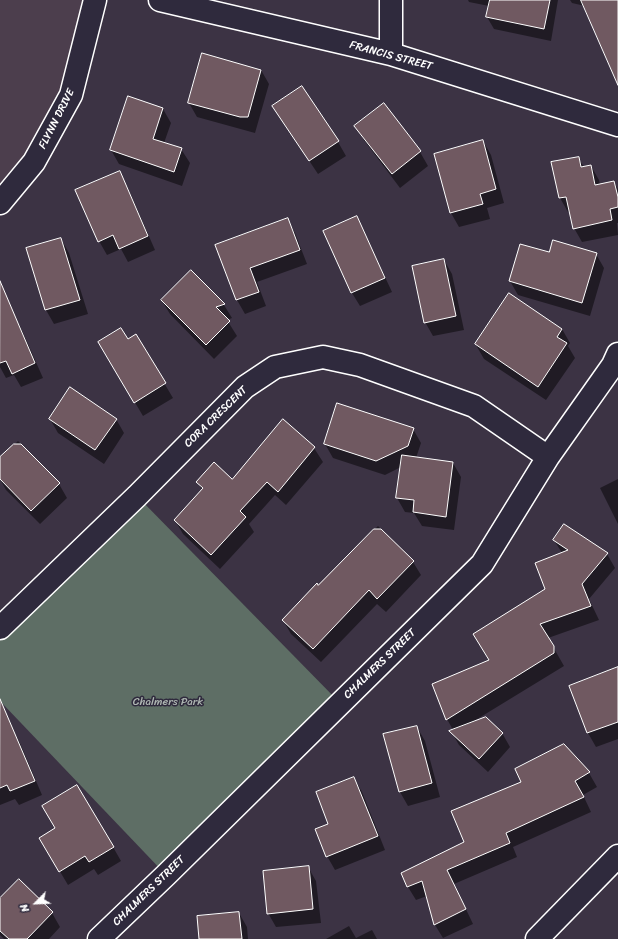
<!DOCTYPE html>
<style>
body{margin:0}
#map{position:relative;width:618px;height:939px;overflow:hidden;background:#3c3344;font-family:Sriracha,sans-serif}
canvas{display:block}
.north{position:absolute;left:16px;top:883px;width:40px;height:40px;-webkit-text-stroke:3px #2f2a3d;paint-order:stroke;rotate:246deg;font-size:11px;font-weight:700;line-height:16px;text-align:center;color:#fff}
.north::after{content:'';display:block;margin:auto;width:14px;height:18px;background:#fff;clip-path:polygon(50% 0,100% 100%,50% 72%,0 100%)}
</style>
<div id="map">
<canvas width="618" height="939"></canvas>
<div class="north">N</div>
</div>
<script>
const ctx = document.querySelector('canvas').getContext('2d');
ctx.lineJoin = 'round';
function fill(path, color) {
  ctx.fillStyle = color;
  ctx.fill(path, 'evenodd');
}
function trace(path, color, width, dash) {
  ctx.strokeStyle = color;
  ctx.lineWidth = width;
  ctx.lineCap = dash ? 'butt' : 'round';
  ctx.setLineDash(dash || []);
  ctx.stroke(path);
}
function drawText(font, color, halo, rows, align = 'center') {
  ctx.font = font + ' Sriracha,sans-serif';
  ctx.lineWidth = 3;
  ctx.setLineDash([]);
  ctx.textBaseline = 'middle';
  ctx.strokeStyle = halo;
  ctx.fillStyle = color;
  for (const [text, x, y, turn = 0] of rows) {
    ctx.save();
    ctx.translate(x, y);
    ctx.rotate((+turn || 0) * Math.PI / 180);
    ctx.textAlign = isNaN(turn) ? turn : align;
    if (halo) ctx.strokeText(text, 0, 0);
    ctx.fillText(text, 0, 0);
    ctx.restore();
  }
}
fill(new Path2D(`
 M0 0H95L71 95 0 203Z`), '#4c3e4d');
fill(new Path2D(`
 M137 496 340 703 166 875 0 701V628Z`), '#5e6e65');
fill(new Path2D(`
 M468 0H558L551 41 494 29 487 17 489 6 469 2Z
 M570 0H618V77L585 6 572 3Z
 M261 70 269 84 255 133 197 117 189 103Z
 M128 97 163 109 171 123 164 143 181 149 190 163 182 186 119 164 111 150Z
 M384 104 420 152 428 166 400 188 364 140 356 126Z
 M282 120 338 142 346 156 318 174Z
 M483 141 491 155 504 203 487 208 490 219 459 227 451 213 435 155Z
 M578 158 584 167 591 166 599 180 600 185 614 182 618 189V223H617L618 235 582 242 574 228 570 211 568 212 560 198Z
 M119 173 127 186 155 250 128 262 121 249 107 255 99 241Z
 M356 218 364 232 392 292 360 306 352 293 325 232Z
 M287 219 295 233 307 264 257 282 266 306 245 314 237 300 216 245Z
 M61 239 69 253 88 314 54 324 46 310 28 249Z
 M550 254H596L604 268 590 316 518 295 510 281Z
 M444 260 452 274 464 330 433 336 425 322Z
 M191 272 224 305 232 318 227 320 237 336 214 359 170 314 162 301Z
 M12 312 20 326 43 378 21 387 14 375 6 378 0 367V317Z
 M562 329 570 343 568 346 575 358 546 400 484 359 476 345Z
 M136 336 173 398 143 416 99 342 128 341Z
 M50 419H116L124 433 104 464 58 433Z
 M283 421 314 448 323 462 286 505 275 495 249 524 254 532 220 569 183 534 175 520 202 490 198 482 232 480Z
 M413 429 421 443 416 458 453 463 461 477 454 530 422 526 414 513 405 512 397 498 401 467 385 475 333 458 325 444Z
 M18 441 59 484 67 498 40 524 6 490 0 479 1 458Z
 M618 479V524L600 488Z
 M564 525 607 554 615 568 589 599 599 620 548 638 564 666 474 721 502 733 510 747 488 772 459 745 451 731 453 730 447 719 490 661 546 590 562 553 554 540Z
 M378 526 413 562 421 575 386 612 377 604 321 662 291 634 283 620 318 587Z
 M618 668V739L596 747 588 733 570 686Z
 M11 727 19 741 42 795 19 805 15 799 0 805V731Z
 M417 727 425 741 440 797 408 806 400 792Z
 M564 745 589 773 597 787 583 795 591 812 513 847 517 857 454 884 473 924 443 938 435 925 427 896 416 900 408 887 465 843 522 783Z
 M354 778 362 792 385 850 335 870 327 856 330 824Z
 M56 829 113 847 121 861 98 875 94 869 68 885 40 838Z
 M308 867 316 881 321 923 276 927 268 913Z
 M19 880 52 913 60 927 49 939H4L0 935V899Z
 M239 913 247 927 248 939H200Z
 M349 926 356 938 372 930 377 939H326Z`), '#0007');
const building = new Path2D(`
 M490 0H550L544 29 486 17Z
 M581 0H618V85Z
 M202 53 261 70 248 117H240L188 103Z
 M302 86 339 141 309 161 272 106Z
 M128 96 163 108 153 139 182 148 174 172 110 150Z
 M384 103 421 151 392 174 354 126Z
 M483 140 496 189 480 194 483 204 450 213 434 154Z
 M579 157 581 167 591 165 595 185 614 181 618 197V207L610 209 612 220 573 229 566 197 559 198 551 162Z
 M120 171 148 236 119 249 113 235 98 242 75 190Z
 M357 216 385 278 351 293 323 231Z
 M288 218 300 250 250 268 259 292 236 300 215 245Z
 M61 238 80 300 45 310 26 248Z
 M553 240 597 253 582 303 509 281 520 244 549 252Z
 M444 259 456 316 424 323 412 266Z
 M191 270 225 304 216 307 230 321 206 345 161 300Z
 M0 281 35 363 12 374 6 361 0 363Z
 M509 293 562 329 557 337 567 343 538 387 475 344Z
 M121 328 128 339 136 334 166 383 134 403 98 342Z
 M70 387 117 419 95 450 49 419Z
 M337 403 414 428 408 446 376 461 324 444Z
 M283 419 315 447 278 492 267 482 240 511 246 517 211 555 174 520 203 488 196 482 214 462 232 479Z
 M14 444H21L60 483 31 511 0 479V457Z
 M402 455 453 462 446 517 413 512 414 500 396 498Z
 M564 524 608 553 582 584 591 606 540 624 554 646V653L446 720 432 684 489 660 473 634 545 589 535 563 568 550 553 540Z
 M374 529H381L414 561 377 599 369 590 313 649 282 620 317 583 318 585Z
 M618 667V722L587 733 569 686Z
 M0 699 35 781 10 791 7 785 0 788Z
 M486 717 503 733 479 759 449 731Z
 M417 726 432 783 399 792 383 734Z
 M564 744 590 772 575 781 584 797 506 833 510 843 447 870 466 909 434 925 422 881 407 887 401 873 464 842 451 811 521 782 515 769Z
 M354 777 378 836 326 857 315 829 328 824 316 792Z
 M77 785 114 847 89 862 85 856 59 872 39 838 55 828 42 806Z
 M309 866 313 909 267 914 263 871Z
 M19 879 53 912 27 939H9L0 931V898Z
 M239 912 242 939H199L197 916Z`);
fill(building, '#705961');
trace(building, '#fff', 1);
const minor = new Path2D(`
 M160 0 391 54 618 125
 M391 54V0
 M0 203 34 162 71 95 95 0
 M0 628 137 496 245 387 275 367 323 357 360 365 474 406 548 457
 M99 939 166 875 482 564 548 457 613 365 618 354`);
const tertiary = new Path2D(`
 M537 939 618 856`);
trace(minor, '#fff', 25);
trace(tertiary, '#fff', 25);
trace(minor, '#2f2a3d', 22);
trace(tertiary, '#2f2a3d', 22);
drawText('11px', '#fff', '#2f2a3d', [
 ["FRANCIS STREET",391,56,15],
 ["FLYNN DRIVE",57,119,-63],
 ["CORA CRESCENT",216,417,-44],
 ["CHALMERS STREET",380,664,-44],
 ["CHALMERS STREET",149,891,-44]
]);
drawText('11px', '#aeb6b2', '#2f2a3d', [
 ["Chalmers Park",168,702]
]);
</script>
